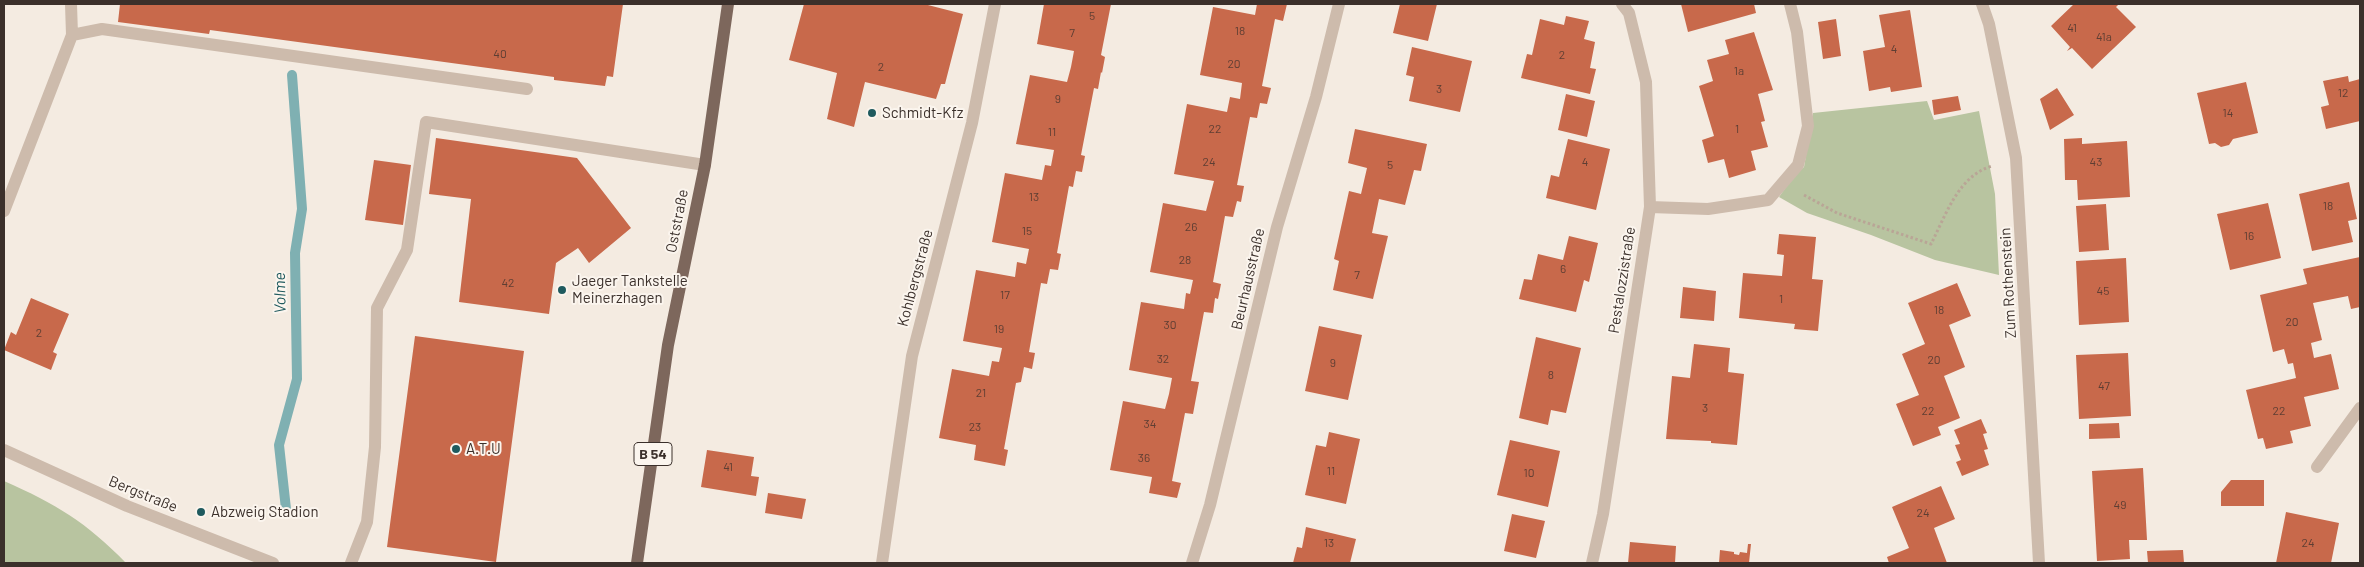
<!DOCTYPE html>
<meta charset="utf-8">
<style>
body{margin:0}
#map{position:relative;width:2364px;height:567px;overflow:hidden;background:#f4ebe1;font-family:Barlow,sans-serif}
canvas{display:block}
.frame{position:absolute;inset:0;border:5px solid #3b302b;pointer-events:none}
</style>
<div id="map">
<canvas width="2364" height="567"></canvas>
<div class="frame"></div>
</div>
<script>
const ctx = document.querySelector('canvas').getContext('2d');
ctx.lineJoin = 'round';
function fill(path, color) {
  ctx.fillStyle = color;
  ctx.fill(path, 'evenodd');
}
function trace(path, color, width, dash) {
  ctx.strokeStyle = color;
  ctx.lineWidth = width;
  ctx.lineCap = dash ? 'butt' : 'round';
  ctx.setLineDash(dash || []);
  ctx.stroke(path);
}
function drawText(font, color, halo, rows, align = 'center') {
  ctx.font = font + ' Barlow,sans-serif';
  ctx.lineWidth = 4;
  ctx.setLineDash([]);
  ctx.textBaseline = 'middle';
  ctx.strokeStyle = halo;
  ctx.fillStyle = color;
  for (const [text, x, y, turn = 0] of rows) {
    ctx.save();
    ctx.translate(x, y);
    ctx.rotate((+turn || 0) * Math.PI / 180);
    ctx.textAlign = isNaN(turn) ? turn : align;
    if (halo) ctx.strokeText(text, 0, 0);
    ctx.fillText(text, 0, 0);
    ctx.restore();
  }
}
fill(new Path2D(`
 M1927 101 1934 120 1979 111 1995 194 1999 275 1935 260 1871 235 1807 213 1779 197 1793 177 1804 167 1813 113Z
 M4 481C56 504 86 522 126 563H4Z`), '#b8c4a0');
trace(new Path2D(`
 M286 509 279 445 297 379 295 253 302 209 292 75`), '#7fb0b2', 10);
fill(new Path2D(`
 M120 4H623L613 77 607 76 605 86 554 80V77L210 30 209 34 118 22Z
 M804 4H924L963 14 945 84H941L936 99 865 82 854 127 827 119 837 73 789 60Z
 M1044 4H1111L1101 55 1105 57 1102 73 1101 72 1098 89 1094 88 1081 155 1085 156 1082 172 1076 171 1073 187 1069 186 1057 253 1061 254 1058 270 1050 269 1047 284 1041 283 1029 352 1035 353 1032 369 1024 367 1021 382 1016 383 1004 449 1008 450 1005 466 974 460 976 445 939 438 952 369 989 376 992 361 999 362 1002 348 963 341 976 270 1015 277 1017 262 1026 264 1029 249 992 242 1005 173 1042 180 1045 165 1051 166 1054 150 1016 144 1030 75 1067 82 1071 67 1074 51 1037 44Z
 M1257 4H1287L1283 21 1275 19 1262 86 1271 88 1267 104 1260 103 1257 118 1250 117 1237 185 1244 186 1241 202 1237 201 1233 217 1225 216 1213 282 1221 284 1218 299 1215 298 1213 313 1204 312 1191 381 1199 382 1193 414 1185 413 1172 481 1181 483 1177 498 1149 493 1152 477 1110 470 1123 401 1165 409 1169 394 1172 378 1129 370 1141 302 1184 309 1186 293 1190 294 1193 280 1150 272 1163 203 1206 211 1214 181 1174 174 1187 104 1227 112 1230 97 1240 99 1242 83 1200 75 1213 7 1255 15Z
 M1400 4H1437L1428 41 1393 33Z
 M1681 4H1754L1756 13 1688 32Z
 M2074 4H2119L2116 7 2136 27 2092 69 2072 48 2067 51 2070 47 2051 26Z
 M1910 10 1922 87 1891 92 1890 87 1869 91 1863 51 1885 47 1879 15Z
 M1566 16 1589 21 1584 39 1595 42 1590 68 1596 69 1590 94 1521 78 1527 54 1532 55 1540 19 1564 25Z
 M1836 19 1841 56 1823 59 1818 22Z
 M1754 32 1773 90 1758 94 1765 121 1761 122 1768 147 1751 151 1756 170 1729 178 1724 159 1708 163 1702 140 1714 136 1699 86 1713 81 1707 60 1729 54 1725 40Z
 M1412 47 1472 61 1460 112 1409 101 1414 77 1406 75Z
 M2348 76 2349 82 2360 79V121L2326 129 2321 107 2329 105 2323 81Z
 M2246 82 2258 133 2233 139 2229 145 2221 147 2215 143 2209 144 2197 93Z
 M2057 88 2074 115 2050 130 2040 99Z
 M1566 94 1595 101 1587 137 1558 130Z
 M1958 96 1961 110 1934 115 1932 100Z
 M1355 129 1427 144 1421 171 1414 170 1405 205 1379 199 1372 233 1388 236 1373 299 1333 290 1339 261 1334 259 1349 191 1361 194 1367 168 1348 163Z
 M436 138 577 158 631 228 589 263 578 248 556 263 549 314 459 302 471 199 429 194Z
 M2082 138V144L2127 141 2130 197 2078 200 2077 180H2065L2064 139Z
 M1568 139 1610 149 1596 210 1546 198 1551 175 1559 177Z
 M374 160 411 165 403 225 365 220Z
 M2349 182 2357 219 2348 221 2353 242 2312 251 2299 194Z
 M2268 203 2281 258 2230 270 2217 214Z
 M2106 204 2109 250 2079 252 2076 206Z
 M1779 234 1816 237 1812 279 1823 280 1818 331 1794 329 1795 324 1739 318 1743 273 1782 276 1784 255 1777 254Z
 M1569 236 1598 243 1589 282 1584 280 1576 312 1519 299 1524 279 1532 280 1538 254 1563 260Z
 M2360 257V307L2351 309 2348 296 2313 303 2322 340 2311 343 2314 358 2331 354 2339 389 2304 397 2311 426 2290 431 2293 443 2266 449 2263 438 2258 439 2246 390 2296 378 2293 363 2288 364 2284 349 2273 352 2260 295 2307 284 2303 269Z
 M2126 258 2129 322 2079 325 2076 261Z
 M1957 283 1971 316 1949 325 1965 367 1944 376 1960 418 1938 427 1941 435 1913 446 1896 404 1919 395 1902 354 1925 344 1908 303Z
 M1683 287 1716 291 1714 321 1680 318Z
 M31 298 69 314 53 352 57 354 51 370 4 350 11 332 16 335Z
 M1319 326 1362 335 1348 400 1305 391Z
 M415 336 524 351 496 562 387 547Z
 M1536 337 1581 348 1566 413 1551 410 1548 425 1519 418Z
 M1694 344 1730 348 1728 372 1744 374 1737 445 1711 443V441L1666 439 1672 376 1690 378Z
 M2128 353 2131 416 2079 419 2076 355Z
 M1981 419 1987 433 1983 434 1988 449 1984 450 1989 465 1962 476 1956 462 1961 460 1955 445 1960 444 1954 430Z
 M2119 423 2120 438 2089 439V424Z
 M1329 432 1360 439 1346 504 1305 495 1316 445 1326 447Z
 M1510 440 1560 451 1548 507 1497 495Z
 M707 450 754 457 751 476 759 477 756 496 701 487Z
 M2143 468 2147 540H2129L2130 559 2097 561 2092 471Z
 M2231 480H2264V506H2221V492Z
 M1941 486 1955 519 1934 528 1947 563H1889L1887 557 1909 548 1892 507Z
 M768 493 806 499 802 519 765 513Z
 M2286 512 2339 523 2331 563H2276Z
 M1512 514 1545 521 1536 558 1504 551Z
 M1306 527 1356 539 1350 563H1293L1297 547 1302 548Z
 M1630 542 1676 546 1675 563H1628Z
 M1748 544H1751L1749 563H1719L1720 550 1734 552V554L1739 555 1740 552 1747 553Z
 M2183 550 2184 563H2148L2147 551Z`), '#c8694b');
trace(new Path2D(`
 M1804 195 1837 213 1931 244C1946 215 1958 176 1992 166`), '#b9a596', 3, [2.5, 2.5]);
trace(new Path2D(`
 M1982 4 1989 24 2016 158 2039 563
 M72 35 102 29 527 89
 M1650 207 1708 209 1768 200 1798 165 1808 126 1797 32 1790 4
 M4 211 72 35 71 4
 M4 450 127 506 273 563
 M2317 467 2360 408
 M351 563 367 522 375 447 377 308 407 250 426 122 705 165
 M882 563 912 356 972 123 995 4
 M1192 563 1210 505 1277 227 1316 97 1339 4
 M1592 563 1603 514 1650 207 1646 82 1629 13 1622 4`), '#cdbbac', 12);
trace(new Path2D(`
 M637 563 668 345 705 165 728 4`), '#7d675c', 12);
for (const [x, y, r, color] of [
 [872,113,5,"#1f5a5e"],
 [562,290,5,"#1f5a5e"],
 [456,449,5,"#1f5a5e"],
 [201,512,5,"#1f5a5e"]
]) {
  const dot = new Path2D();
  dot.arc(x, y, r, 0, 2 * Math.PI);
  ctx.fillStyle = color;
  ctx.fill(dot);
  trace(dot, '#fbf5ee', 2);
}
drawText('12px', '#5e3e33', null, [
 ["5",1092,16],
 ["41",2072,28],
 ["18",1240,31],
 ["7",1072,33],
 ["41a",2104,37],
 ["4",1894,49],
 ["40",500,54],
 ["2",1562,55],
 ["20",1234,64],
 ["2",881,67],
 ["1a",1739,71],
 ["3",1439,89],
 ["12",2343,93],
 ["9",1058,99],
 ["14",2228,113],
 ["22",1215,129],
 ["1",1737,129],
 ["11",1052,132],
 ["24",1209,162],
 ["4",1585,162],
 ["43",2096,162],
 ["5",1390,165],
 ["13",1034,197],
 ["18",2328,206],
 ["26",1191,227],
 ["15",1027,231],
 ["16",2249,236],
 ["28",1185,260],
 ["6",1563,269],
 ["7",1357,275],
 ["42",508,283],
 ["45",2103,291],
 ["17",1005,295],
 ["1",1781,299],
 ["18",1939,310],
 ["20",2292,322],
 ["30",1170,325],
 ["19",999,329],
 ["2",39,333],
 ["32",1163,359],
 ["20",1934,360],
 ["9",1333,363],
 ["8",1551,375],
 ["47",2104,386],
 ["21",981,393],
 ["3",1705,408],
 ["22",1928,411],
 ["22",2279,411],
 ["34",1150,424],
 ["23",975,427],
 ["36",1144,458],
 ["41",728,467],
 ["11",1331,471],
 ["10",1529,473],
 ["49",2120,505],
 ["24",1923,513],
 ["13",1329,543],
 ["24",2308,543]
]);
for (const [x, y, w] of [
 [653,454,38]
]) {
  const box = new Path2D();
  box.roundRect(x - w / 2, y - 11.5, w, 23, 4);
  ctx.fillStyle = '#fbf5ee';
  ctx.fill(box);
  trace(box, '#3b302b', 1);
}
drawText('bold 14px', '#3b302b', null, [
 ["B 54",653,454]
]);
drawText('15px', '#3b302b', '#fbf5ee', [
 ["Schmidt-Kfz",882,113],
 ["Jaeger Tankstelle",572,281],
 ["Meinerzhagen",572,298],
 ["A.T.U",466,449],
 ["Abzweig Stadion",211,512]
], 'left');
drawText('15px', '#3b302b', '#fbf5ee', [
 ["Oststraße",677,221,-79],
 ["Kohlbergstraße",915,278,-75],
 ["Beurhausstraße",1248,279,-77],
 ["Pestalozzistraße",1622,280,-81],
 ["Zum Rothenstein",2008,283,-93],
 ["Bergstraße",143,494,22]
]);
drawText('italic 16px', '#1f5a5e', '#fbf5ee', [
 ["Volme",280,293,-91]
]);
</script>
